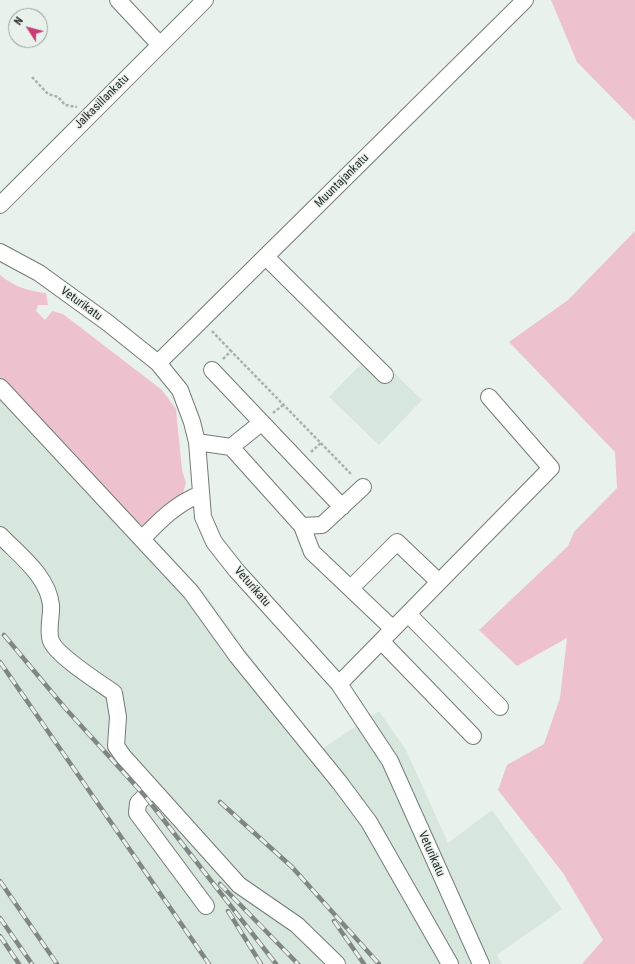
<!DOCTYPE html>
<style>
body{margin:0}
#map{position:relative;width:635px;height:964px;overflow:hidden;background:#e8f1ec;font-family:"Roboto Condensed",sans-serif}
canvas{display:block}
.north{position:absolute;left:8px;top:8px;width:40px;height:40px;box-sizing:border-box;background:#e8f1ec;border:1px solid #9ca29e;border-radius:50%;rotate:306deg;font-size:11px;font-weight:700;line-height:16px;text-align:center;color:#292c2a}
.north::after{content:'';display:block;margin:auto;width:14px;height:18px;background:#c73d76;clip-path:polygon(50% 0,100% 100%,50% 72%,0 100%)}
</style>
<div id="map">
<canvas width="635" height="964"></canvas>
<div class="north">N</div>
</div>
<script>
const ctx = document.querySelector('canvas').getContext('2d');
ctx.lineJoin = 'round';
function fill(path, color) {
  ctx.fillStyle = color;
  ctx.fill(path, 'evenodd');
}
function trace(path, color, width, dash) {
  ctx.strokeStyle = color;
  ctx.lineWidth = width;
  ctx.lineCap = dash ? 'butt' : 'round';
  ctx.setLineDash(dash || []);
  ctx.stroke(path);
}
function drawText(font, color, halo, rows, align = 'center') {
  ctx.font = font + ' "Roboto Condensed",sans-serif';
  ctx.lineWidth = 3;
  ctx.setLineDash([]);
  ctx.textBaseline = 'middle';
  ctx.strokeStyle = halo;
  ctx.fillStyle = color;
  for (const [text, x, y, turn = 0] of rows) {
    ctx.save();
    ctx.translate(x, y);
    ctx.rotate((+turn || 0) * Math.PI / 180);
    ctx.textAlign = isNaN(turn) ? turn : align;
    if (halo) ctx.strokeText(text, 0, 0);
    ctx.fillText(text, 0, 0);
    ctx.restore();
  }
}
fill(new Path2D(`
 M373 352 422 400 379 445 329 397Z
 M0 373 202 590 319 751 379 711 406 750 448 843 492 810 562 909 497 955 502 964H0Z`), '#d7e7dd');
fill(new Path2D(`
 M551 0H635V121L577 62Z
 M635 231V964H582L603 940 563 873 498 790 507 765 544 744 560 698 567 638 517 666 479 630 568 546 574 532 617 488 615 452 509 342 568 300Z
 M0 275C15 287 28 291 46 293L48 305H38L36 311 45 320 52 311 63 314 162 390 176 409 182 470 186 483 182 496 144 526 135 522 0 379Z`), '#edc2ce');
const minor = new Path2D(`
 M118 0 160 45
 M0 205 205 0
 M0 252 39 273 108 323 158 363 180 390 192 422 197 442 203 517 214 542 236 570 339 684 390 761 481 964
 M266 257 385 375
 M158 363 525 0
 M212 370 342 507
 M0 387 191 592 237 656 340 783 369 822 450 964
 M197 442 231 447 261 423
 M231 447 302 526 312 552 393 629
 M302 526 322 525 363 487
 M0 535C19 555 48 576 51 605 52 616 47 630 51 641 57 656 100 683 114 693L118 717 116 746 123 756 239 885 297 925 337 964
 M142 539C160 520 177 503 201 494
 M351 588 397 542 439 582
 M408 614 500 707
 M381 641 473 736
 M339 684 551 468 489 397
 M152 789 138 803 137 813 206 906`);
trace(minor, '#737b76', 18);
trace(new Path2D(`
 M32 77 48 94 58 97 65 105 77 107
 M212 331 231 351
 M223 359 231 351 352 475
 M273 413 283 405
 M311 452 321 443`), '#aab1ad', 2.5, [3, 2]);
trace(minor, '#fff', 16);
const rail = new Path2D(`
 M4 635 65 708 145 796 276 964
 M0 662 209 964
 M220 802 292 867 379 964
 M0 881 57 964
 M220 884 298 964
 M228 911 261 964
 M0 918 32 964
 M334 921 364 964
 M0 936 19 964`);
trace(rail, '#808682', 4.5);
trace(rail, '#e8f1ec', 3, [9]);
drawText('12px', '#292c2a', '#e8f1ec', [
 ["Jalkasillankatu",102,102,-45],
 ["Muuntajankatu",342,181,-45],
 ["Veturikatu",81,304,36],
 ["Veturikatu",252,587,49],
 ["Veturikatu",431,854,66]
]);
</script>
